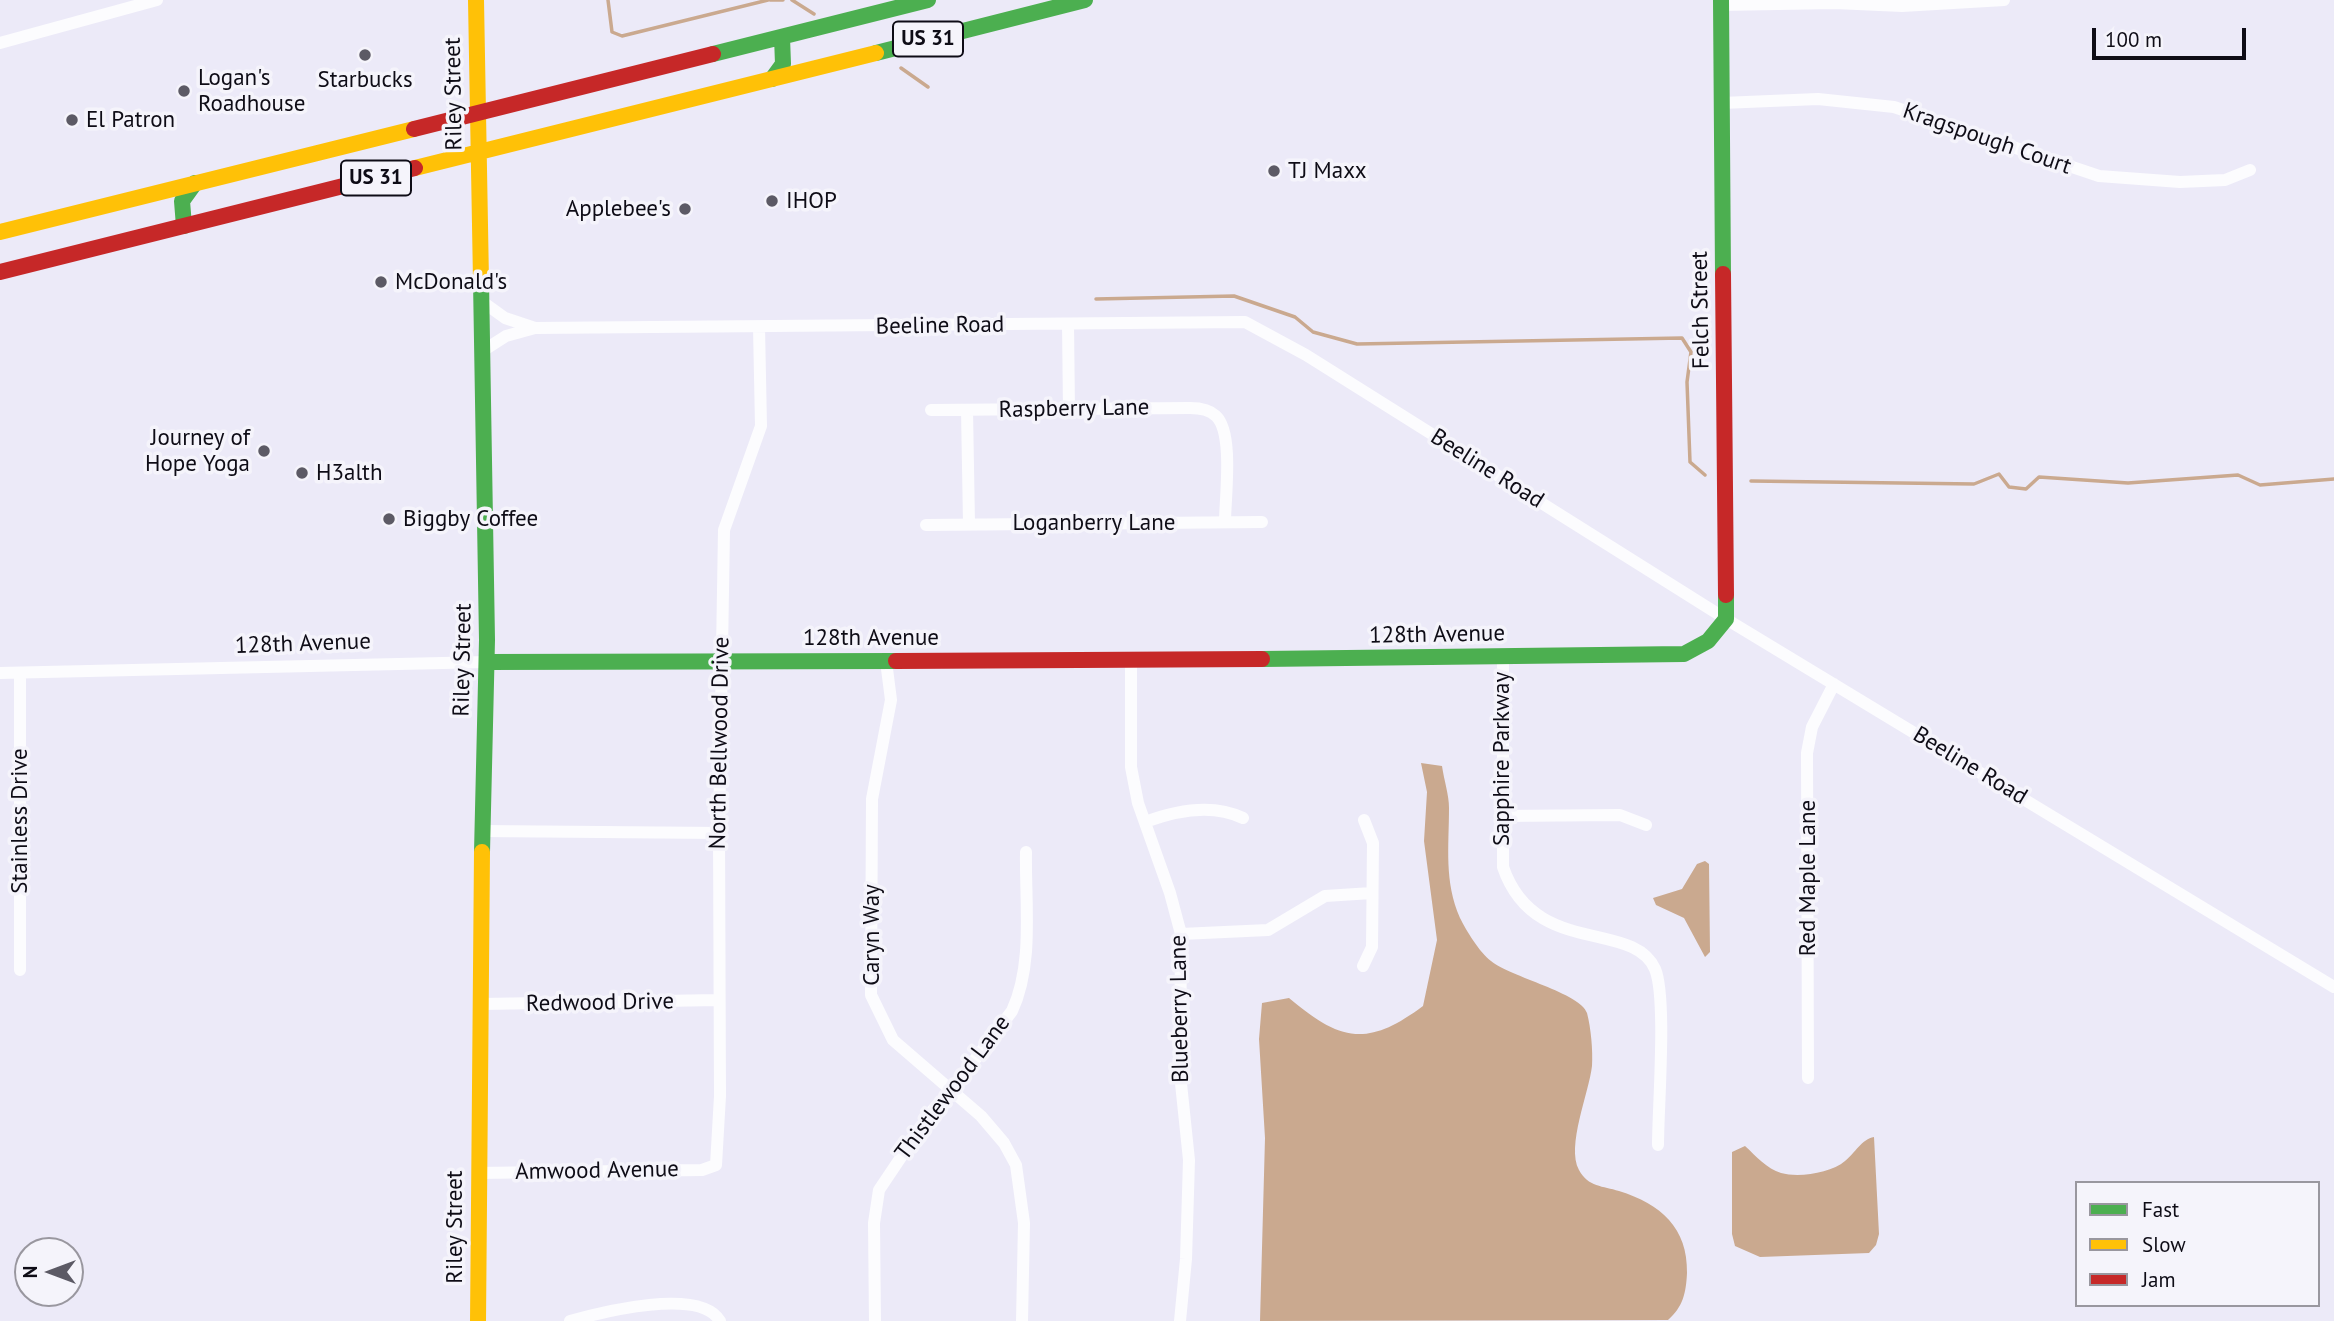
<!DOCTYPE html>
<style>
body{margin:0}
#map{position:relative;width:2334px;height:1321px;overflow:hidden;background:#eceaf8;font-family:"PT Sans",sans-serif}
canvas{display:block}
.legend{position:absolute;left:2075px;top:1181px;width:245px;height:126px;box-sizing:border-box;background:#f5f4fb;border:2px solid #99979f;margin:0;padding:9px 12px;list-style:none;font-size:21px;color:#0e0c16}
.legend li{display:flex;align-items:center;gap:14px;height:35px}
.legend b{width:35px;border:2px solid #99979f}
.north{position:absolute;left:14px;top:1237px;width:70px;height:70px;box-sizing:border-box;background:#f5f4fb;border:2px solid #99979f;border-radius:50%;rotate:270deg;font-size:19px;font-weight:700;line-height:28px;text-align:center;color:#0e0c16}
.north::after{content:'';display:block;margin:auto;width:24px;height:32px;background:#5c5a65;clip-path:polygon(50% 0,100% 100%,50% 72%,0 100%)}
.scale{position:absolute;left:2092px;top:28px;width:154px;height:32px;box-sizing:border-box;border:4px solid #0e0c16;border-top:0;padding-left:9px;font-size:21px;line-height:24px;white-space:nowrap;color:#0e0c16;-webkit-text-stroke:5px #f5f4fb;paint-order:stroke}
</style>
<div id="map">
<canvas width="2334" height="1321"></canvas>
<ul class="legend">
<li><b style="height:9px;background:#4caf50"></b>Fast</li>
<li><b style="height:9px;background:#ffc107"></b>Slow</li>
<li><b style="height:9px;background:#c62828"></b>Jam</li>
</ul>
<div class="north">N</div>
<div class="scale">100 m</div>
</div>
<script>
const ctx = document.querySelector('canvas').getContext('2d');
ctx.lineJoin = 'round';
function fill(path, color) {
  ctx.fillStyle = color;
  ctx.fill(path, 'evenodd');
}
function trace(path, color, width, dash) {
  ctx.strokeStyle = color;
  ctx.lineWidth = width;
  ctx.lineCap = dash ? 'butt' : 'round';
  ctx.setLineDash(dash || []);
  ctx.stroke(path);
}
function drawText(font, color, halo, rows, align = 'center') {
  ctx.font = font + ' "PT Sans",sans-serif';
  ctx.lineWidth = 7;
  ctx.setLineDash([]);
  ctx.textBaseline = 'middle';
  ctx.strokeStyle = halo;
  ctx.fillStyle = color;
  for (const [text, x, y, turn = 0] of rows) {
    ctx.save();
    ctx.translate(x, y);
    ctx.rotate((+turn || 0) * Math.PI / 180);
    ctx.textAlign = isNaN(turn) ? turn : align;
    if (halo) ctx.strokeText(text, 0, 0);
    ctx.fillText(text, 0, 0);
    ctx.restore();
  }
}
fill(new Path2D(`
 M1421 763 1442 766C1444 780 1449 795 1449 808 1449 847 1444 881 1460 918 1466 930 1480 953 1491 961 1510 977 1581 993 1587 1013 1591 1028 1593 1051 1592 1066 1589 1093 1566 1146 1579 1170 1588 1187 1603 1186 1619 1191 1661 1204 1688 1228 1687 1273 1686 1293 1683 1307 1668 1320L1260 1321 1265 1138 1259 1039 1262 1003 1289 998C1341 1042 1368 1047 1423 1006L1437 940 1424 841 1427 792Z
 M1705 861 1709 864 1710 952 1705 957 1684 918 1656 905 1653 898 1682 889 1697 864Z
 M1874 1137 1879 1234 1876 1245 1869 1253 1760 1257 1735 1246 1732 1234V1152L1745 1146C1756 1156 1767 1169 1781 1173 1799 1178 1831 1173 1845 1161 1855 1153 1862 1139 1874 1137Z`), '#caa98f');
trace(new Path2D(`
 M608 0 612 32 622 36 768 0
 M770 0H783
 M792 0 814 14
 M901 68 928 87
 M1096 299 1234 296 1295 317 1313 332 1357 344 1682 338 1691 352 1687 382 1690 462 1705 475
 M1751 481 1974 484 1999 474 2009 487 2026 489 2039 477 2128 483 2238 475 2260 485 2334 479`), '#caa98f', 3.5);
trace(new Path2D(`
 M1721 5 1835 3 1902 6 2004 0
 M0 43 157 0
 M1722 103 1818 99 1894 107 2099 176 2180 182 2225 180 2250 170
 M480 300 505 318 535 328 506 336 481 352
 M1068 324 1069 410
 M535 328 1245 322 1306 355 1726 619 2334 987
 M931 410 1190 408C1199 408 1209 409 1216 416 1234 433 1225 498 1225 522
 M967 410 969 523
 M926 525 1262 522
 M1503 657V867C1534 958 1633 919 1655 969 1667 997 1658 1108 1658 1145
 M886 661 891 700 872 799 871 995 893 1040 981 1116 1004 1143 1016 1165 1024 1223 1022 1321
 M1131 661V767L1138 803 1170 893 1181 934 1180 1074 1189 1160 1186 1259 1180 1321
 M0 673 487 662
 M20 673V970
 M1501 816 1620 815 1646 825
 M1145 822C1177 810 1212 803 1243 818
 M482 831 719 833
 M1181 934 1268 930 1325 896 1372 893
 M1363 966 1372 947 1373 843 1364 820
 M482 1004 719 1000
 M1808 1078 1807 753 1812 727 1834 684
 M478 1173 702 1170 716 1165 720 1096 719 833 724 530 761 426 759 327
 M570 1321C602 1312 700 1287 720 1321
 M875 1321 874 1223 879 1190 932 1111 951 1091 1012 1011C1034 964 1025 903 1026 852`), '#fcfcfe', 12);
trace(new Path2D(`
 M1721 0 1723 274
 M876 53 1085 0
 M713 54 928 0
 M772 79 783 64 782 37
 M184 226 182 201 195 183
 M481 281 487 640 482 852
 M1262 659 1684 654 1708 641 1726 619V595
 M487 662 896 661`), '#4caf50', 16);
trace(new Path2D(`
 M476 0 481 281
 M415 168 876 53
 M0 232 414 129
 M478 1321 482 852`), '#ffc107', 16);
trace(new Path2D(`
 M414 129 713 54
 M0 272 415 168
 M1723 274 1726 595
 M896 661 1262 659`), '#c62828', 16);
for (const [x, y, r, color] of [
 [365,55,7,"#5c5a65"],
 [184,91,7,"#5c5a65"],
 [72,120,7,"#5c5a65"],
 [1274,171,7,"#5c5a65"],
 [772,201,7,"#5c5a65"],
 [685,209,7,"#5c5a65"],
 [381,282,7,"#5c5a65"],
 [264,451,7,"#5c5a65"],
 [302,473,7,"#5c5a65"],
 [389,519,7,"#5c5a65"]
]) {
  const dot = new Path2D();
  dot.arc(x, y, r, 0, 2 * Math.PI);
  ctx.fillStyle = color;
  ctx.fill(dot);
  trace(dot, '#f5f4fb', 2.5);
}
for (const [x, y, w] of [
 [928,39,70],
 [376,178,70]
]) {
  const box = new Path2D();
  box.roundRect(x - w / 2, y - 17.5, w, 35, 5);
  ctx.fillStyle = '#f5f4fb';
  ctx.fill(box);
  trace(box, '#0e0c16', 2);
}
drawText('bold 21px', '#0e0c16', null, [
 ["US 31",928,39],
 ["US 31",376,178]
]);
drawText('23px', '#0e0c16', '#f5f4fb', [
 ["Logan's",198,78],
 ["Roadhouse",198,104],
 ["Starbucks",365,80,"center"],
 ["El Patron",86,120],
 ["TJ Maxx",1288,171],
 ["IHOP",786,201],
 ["Applebee's",671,209,"right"],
 ["McDonald's",395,282],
 ["Journey of",250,438,"right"],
 ["Hope Yoga",250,464,"right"],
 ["H3alth",316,473],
 ["Biggby Coffee",403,519]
], 'left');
drawText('23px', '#0e0c16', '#f5f4fb', [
 ["Riley Street",454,94,-91],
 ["Kragspough Court",1987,139,19],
 ["Felch Street",1701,310,-91],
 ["Beeline Road",940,326,-1],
 ["Raspberry Lane",1074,409,-1],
 ["Beeline Road",1487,469,32],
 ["Loganberry Lane",1094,523],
 ["128th Avenue",1437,635,-1],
 ["128th Avenue",871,638],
 ["128th Avenue",303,644,-2],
 ["Riley Street",463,660,-89],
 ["North Bellwood Drive",720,743,-89],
 ["Sapphire Parkway",1502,759,-90],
 ["Beeline Road",1970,766,31],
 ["Stainless Drive",20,821,-90],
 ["Red Maple Lane",1808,878,-90],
 ["Caryn Way",872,935,-90],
 ["Redwood Drive",600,1003,-1],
 ["Blueberry Lane",1180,1009,-91],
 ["Thistlewood Lane",953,1088,-53],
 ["Amwood Avenue",597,1171,-1],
 ["Riley Street",455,1227,-90]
]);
</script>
